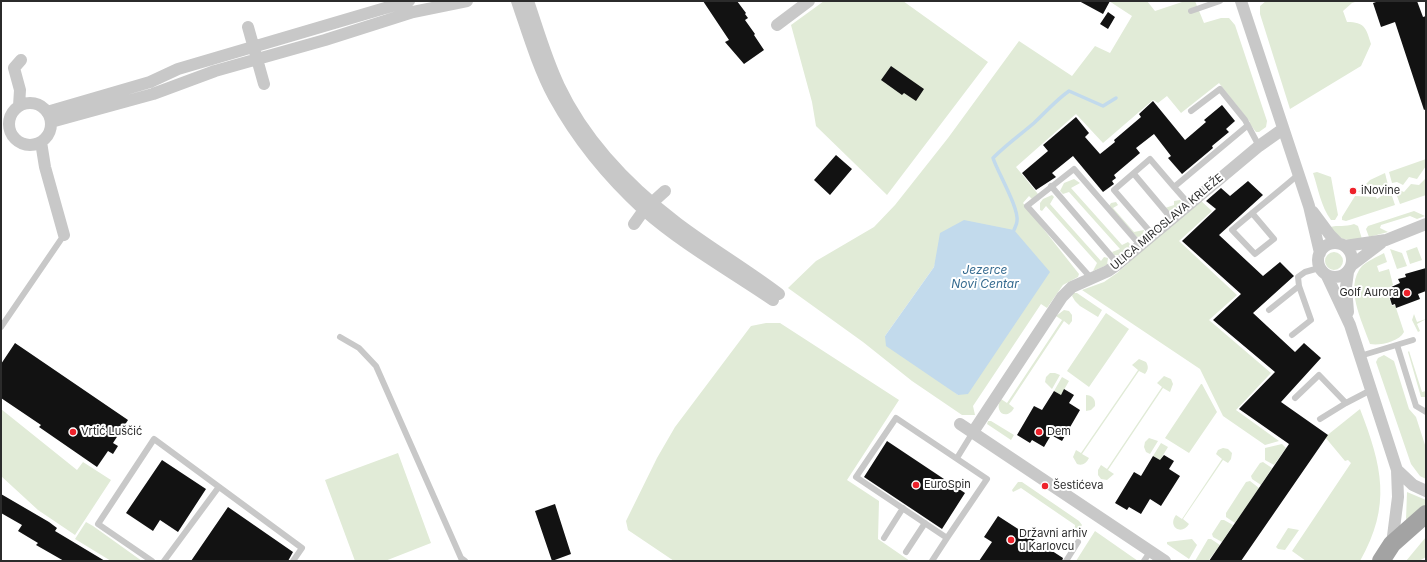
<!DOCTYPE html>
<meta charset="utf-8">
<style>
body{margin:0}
#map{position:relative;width:1427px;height:562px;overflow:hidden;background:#fff;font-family:Inter,sans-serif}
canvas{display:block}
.frame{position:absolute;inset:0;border:2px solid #2b2b2b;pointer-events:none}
</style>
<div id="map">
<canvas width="1427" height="562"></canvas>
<div class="frame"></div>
</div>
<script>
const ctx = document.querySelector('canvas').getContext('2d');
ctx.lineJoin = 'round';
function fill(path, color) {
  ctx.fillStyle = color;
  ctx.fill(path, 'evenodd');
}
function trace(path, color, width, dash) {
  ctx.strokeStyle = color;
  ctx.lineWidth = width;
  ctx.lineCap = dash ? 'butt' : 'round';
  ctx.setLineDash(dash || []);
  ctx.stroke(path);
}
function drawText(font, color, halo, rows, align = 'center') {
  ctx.font = font + ' Inter,sans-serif';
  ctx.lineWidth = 4;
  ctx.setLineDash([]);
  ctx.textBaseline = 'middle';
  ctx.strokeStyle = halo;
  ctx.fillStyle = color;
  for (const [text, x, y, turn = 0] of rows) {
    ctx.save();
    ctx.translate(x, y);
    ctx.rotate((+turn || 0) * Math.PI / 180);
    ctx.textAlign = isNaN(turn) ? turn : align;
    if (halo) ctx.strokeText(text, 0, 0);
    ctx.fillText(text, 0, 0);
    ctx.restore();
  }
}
fill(new Path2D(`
 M824 1H903L988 62 887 195 816 126 812 102 791 25Z
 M1109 1H1147L1155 11 1185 1H1195L1204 23 1221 18H1229L1235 25 1267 121 1266 127 1259 132H1256L1249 123 1250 122 1219 83 1181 113 1167 96 1158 103 1153 100 1103 143 1076 114 1016 167 1038 194 1032 199 1029 196 1023 203 1079 274 1078 277 1063 285 1047 308 1041 304 973 406 975 415H962L912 381 863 342 788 288 816 261 874 227 895 205 948 138 1019 41 1072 76 1095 46 1110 53 1132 16ZM937 257 958 395 885 336 934 267Z
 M1266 1H1358L1352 3 1343 11 1347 22C1365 22 1366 28 1371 44L1361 66 1290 109 1260 14V6Z
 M1426 159V166L1417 179 1409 177 1403 185 1397 182 1392 183 1389 172Z
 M1317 172 1331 177 1338 215 1335 220H1331C1321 207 1318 188 1313 173Z
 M1385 173 1388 185C1378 193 1371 193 1358 192L1370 180Z
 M1074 179 1080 183 1071 188 1122 245 1128 242 1130 244C1129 251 1121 256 1114 255L1112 252 1120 249 1069 192 1063 194 1060 191 1064 183Z
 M1425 179 1426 195 1400 204 1394 188 1404 192 1411 184 1419 185Z
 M1390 190 1395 205 1346 221 1342 220V217L1355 196 1376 197 1377 199Z
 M1052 195 1054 197 1050 204 1101 261 1104 257 1108 258 1107 265 1093 271 1097 263 1046 206 1042 211 1040 210V203L1043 199Z
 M1199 199 1212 211 1179 241 1237 295 1209 320 1271 373 1236 410 1279 441 1265 445 1223 416 1200 369 1082 290 1104 282 1117 273Z
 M1180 200 1182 203 1176 208 1169 211 1165 208 1174 205V201Z
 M1116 202 1118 205 1113 208 1134 232 1144 230 1142 236 1137 237 1109 206 1111 203Z
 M1414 211 1425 216 1417 219 1410 216 1381 225 1380 228 1388 232 1369 237 1366 229 1368 226Z
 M1354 224 1358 226 1362 239C1344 241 1342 241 1330 227 1338 225 1345 227 1354 224Z
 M1417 247 1422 260 1410 264 1406 251Z
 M1390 249 1402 253 1407 266 1397 269Z
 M1325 261a9 9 0 1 1 18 0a9 9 0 1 1-18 0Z
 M1384 253 1387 262 1377 266 1379 272 1389 269 1393 285 1386 289 1392 306 1395 305 1404 332C1399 342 1379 346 1370 344 1362 321 1344 287 1362 266 1367 261 1377 257 1384 253Z
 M1074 293H1077L1102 310 1098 317 1080 306 1075 301 1072 296Z
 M1064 310 1069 311 1072 315V321L1069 325 1064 321 1009 404 1014 408C1007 421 993 412 1001 399L1007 403 1062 320 1056 316Z
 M1106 313 1129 329 1089 387 1067 371Z
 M1414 314 1417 322 1426 319 1417 324 1420 331 1418 332 1412 320Z
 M766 323H780L899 400 847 480 879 501 878 539 910 561H674L628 530 626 521 657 458 675 427 751 326Z
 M1409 351 1422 392 1426 391V397H1421L1408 352Z
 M1384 355 1394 361 1409 409 1416 417 1426 448V479L1420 476 1411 464 1376 362 1378 358Z
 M1139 359 1146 362C1149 367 1148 370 1145 374L1139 371 1082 454 1089 458C1086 464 1082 466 1077 464L1073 457 1076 450 1081 453 1138 370 1132 365Z
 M1050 373H1055L1060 375 1052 389 1045 382 1046 377Z
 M1164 376 1171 379 1173 384 1170 392 1163 388 1108 470 1114 474 1107 480 1101 479 1098 475V470L1101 465 1107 469 1162 387 1157 383Z
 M1062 377 1069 381 1061 395 1054 391Z
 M1201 384H1202L1217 412 1189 453 1165 438Z
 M1086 395C1092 395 1096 399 1095 406L1091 410 1086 411Z
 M1 409 77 470 83 462 111 480 75 535 38 510 1 476Z
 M1360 409C1382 466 1392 505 1360 561H1306L1292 551 1351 463 1348 460 1345 461 1325 437Z
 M988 421H991L1014 435 1011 440 987 424Z
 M1149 438 1158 441 1150 454 1146 452 1144 447 1145 442Z
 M1161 443 1168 447 1160 460 1153 456Z
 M1282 444 1286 448 1274 465 1265 460V448Z
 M1223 448 1228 449 1232 453 1231 459 1228 463 1223 460 1183 519 1189 524C1182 536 1167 527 1176 515L1182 519 1222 459 1216 454 1218 450Z
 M398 453 431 543 385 561H355L325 480Z
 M1263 462 1272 468 1261 485 1252 479 1251 476 1260 463Z
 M1250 481 1259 488 1235 523 1226 517V513L1246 482Z
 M1018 482H1022L1079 521 1082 525 1078 531 1074 533 1075 525 1021 488 1013 492 1012 490Z
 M1407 492 1426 500V506L1406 520Z
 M1221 520H1224L1233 525 1222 542 1213 537 1212 534Z
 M86 522 93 526 142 561H111L75 539Z
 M1288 528 1299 530 1285 550 1278 549 1276 547Z
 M1095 531 1138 561H1076Z
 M1426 537V557L1419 561H1406Z
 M1192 539 1197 545 1189 559 1167 544V542Z
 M1208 539H1211L1220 545 1208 561H1195Z`), '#e1ebd7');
fill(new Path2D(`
 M964 220 1014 230 1050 272 968 394 958 395 886 346 885 336 934 267 940 233Z`), '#c2daec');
trace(new Path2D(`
 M1014 230C1015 227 1017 224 1017 221 1019 208 998 173 993 158 1007 144 1020 135 1034 123 1046 112 1056 100 1069 91L1103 106 1116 98`), '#c2daec', 3.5);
fill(new Path2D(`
 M703 1H737L746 13 745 14 748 18 745 20 755 34 754 35 764 50 744 64 725 42 729 40Z
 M1079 1H1110L1103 14Z
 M1379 1H1417L1423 17 1426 16V109L1424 110 1395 22 1381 27 1373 3Z
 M1108 12 1115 17 1108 29 1100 24Z
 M891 66 924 89 916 101 904 93 902 95 881 80Z
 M1153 101 1185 140 1206 122 1204 120 1222 105 1235 121 1226 129 1229 132 1212 146 1213 148 1182 174 1168 158 1171 156 1154 134 1136 148 1140 153 1114 175 1116 178 1112 181 1114 184 1103 192 1073 156 1052 173 1056 177 1036 190 1022 173 1048 151 1043 145 1076 117 1089 133 1085 137 1100 154 1115 142 1114 140 1141 117 1139 114Z
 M836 155 852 169 830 195 814 180Z
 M1248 181 1263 195 1219 235 1263 276 1280 262 1294 276 1253 313 1295 352 1304 343 1321 358 1281 402 1328 435 1241 561H1209L1289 444 1239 409 1275 372 1213 320 1241 294 1182 241 1216 209 1206 201 1221 188 1230 196Z
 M1426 268V291L1418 294 1420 299 1396 308 1395 304 1392 305 1387 289 1400 283 1398 279 1406 277 1405 274Z
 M15 343 128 420 113 443 118 446 113 454 108 451 97 467 39 427 41 425 1 398V364Z
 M1064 389 1074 395 1069 403 1080 410 1062 441 1051 435 1044 447 1032 440 1030 443 1017 435 1034 406 1042 410 1054 391 1061 395Z
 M887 441 965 493 942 529 864 477Z
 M1164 455 1174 461 1169 469 1180 476 1161 506 1150 499 1141 514 1129 507 1127 510 1115 503 1134 472 1141 476 1153 456 1160 460Z
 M162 460 206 489 178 532 160 520 153 531 126 513Z
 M1 494 49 522 57 528 55 531 105 561H64L36 545 38 543 18 531 22 525 1 513Z
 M555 504 571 554 552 561 535 511Z
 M228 507 293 552 288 561H191Z
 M998 516 1063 558 1062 561H979L992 542 984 537Z`), '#121212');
trace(new Path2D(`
 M1191 11 1220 1
 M1191 111 1220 89 1245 120 1259 146
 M1134 174 1171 218
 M1051 186 1118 264
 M1174 187 1189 204
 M1252 213 1274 239 1255 254 1232 230C1254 211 1277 193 1299 174
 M1153 235 1114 190 1150 159 1174 187 1247 126
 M1091 278 1027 206 1074 169 1140 245
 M1299 286 1298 277 1305 272 1319 268
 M1269 310 1299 286 1311 320 1292 335
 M1 327 64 235
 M340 337 359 348 376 366 461 558 465 561
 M1397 345 1416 406 1426 412
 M1360 356 1413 340
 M1295 398 1319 375 1346 403
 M896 418 987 479 947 538 856 477Z
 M1320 419 1346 403 1371 390
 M957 458 973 432
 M884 538 903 508
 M906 552 925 523
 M152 561 98 524 154 439 302 548 293 561
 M164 561 218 488
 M932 561 947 538
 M1066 561 1078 542
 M1144 561 1150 552`), '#c8c8c8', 6);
trace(new Path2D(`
 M517 1C528 33 538 67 554 97 577 139 609 178 644 210 681 243 732 272 773 300
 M528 1C538 30 546 59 559 86 585 141 630 187 677 223 710 248 746 269 779 294
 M1241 1 1309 206 1320 253
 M777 25 809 1
 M248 27 264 84
 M9 124a21 21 0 1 1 42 0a21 21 0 1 1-42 0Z
 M19 106 20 90 14 68 21 60
 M47 112 150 82 178 69 409 1
 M51 122 153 94 215 71 325 40 413 12 467 1
 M41 142 45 167 64 235
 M1313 212 1330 235 1338 243
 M634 224 644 210 665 191
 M1318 260a17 17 0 1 1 34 0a17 17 0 1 1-34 0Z
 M1345 246 1386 240 1426 224
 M1352 265 1381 243
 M1327 276 1350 325 1397 470 1413 485 1426 491
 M1348 312 1346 287 1348 272
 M960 424 1165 561
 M973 432 1062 297 1072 287 1108 271 1118 264 1259 146 1283 129
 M1392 544 1398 497 1397 470`), '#c8c8c8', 12);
trace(new Path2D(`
 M1381 561 1392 544 1426 514`), '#a3a3a3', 18);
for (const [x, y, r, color] of [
 [1353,191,4,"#ee222b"],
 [1407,293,4,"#ee222b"],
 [73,432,4,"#ee222b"],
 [1039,432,4,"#ee222b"],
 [916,485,4,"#ee222b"],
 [1045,486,4,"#ee222b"],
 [1011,540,4,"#ee222b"]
]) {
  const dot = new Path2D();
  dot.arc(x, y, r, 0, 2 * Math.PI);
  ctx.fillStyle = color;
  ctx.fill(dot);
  trace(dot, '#fff', 1.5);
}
drawText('11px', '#2b2b2b', '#fff', [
 ["iNovine",1361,191],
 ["Golf Aurora",1399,293,"right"],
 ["Vrtić Luščić",81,432],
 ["Dem",1047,432],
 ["EuroSpin",924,485],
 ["Šestićeva",1053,486],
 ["Državni arhiv",1019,534],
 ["u Karlovcu",1019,547]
], 'left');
drawText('11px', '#2b2b2b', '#fff', [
 ["ULICA MIROSLAVA KRLEŽE",1167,222,-40]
]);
drawText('italic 12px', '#366b90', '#fff', [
 ["Jezerce",985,270],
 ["Novi Centar",985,284]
]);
</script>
